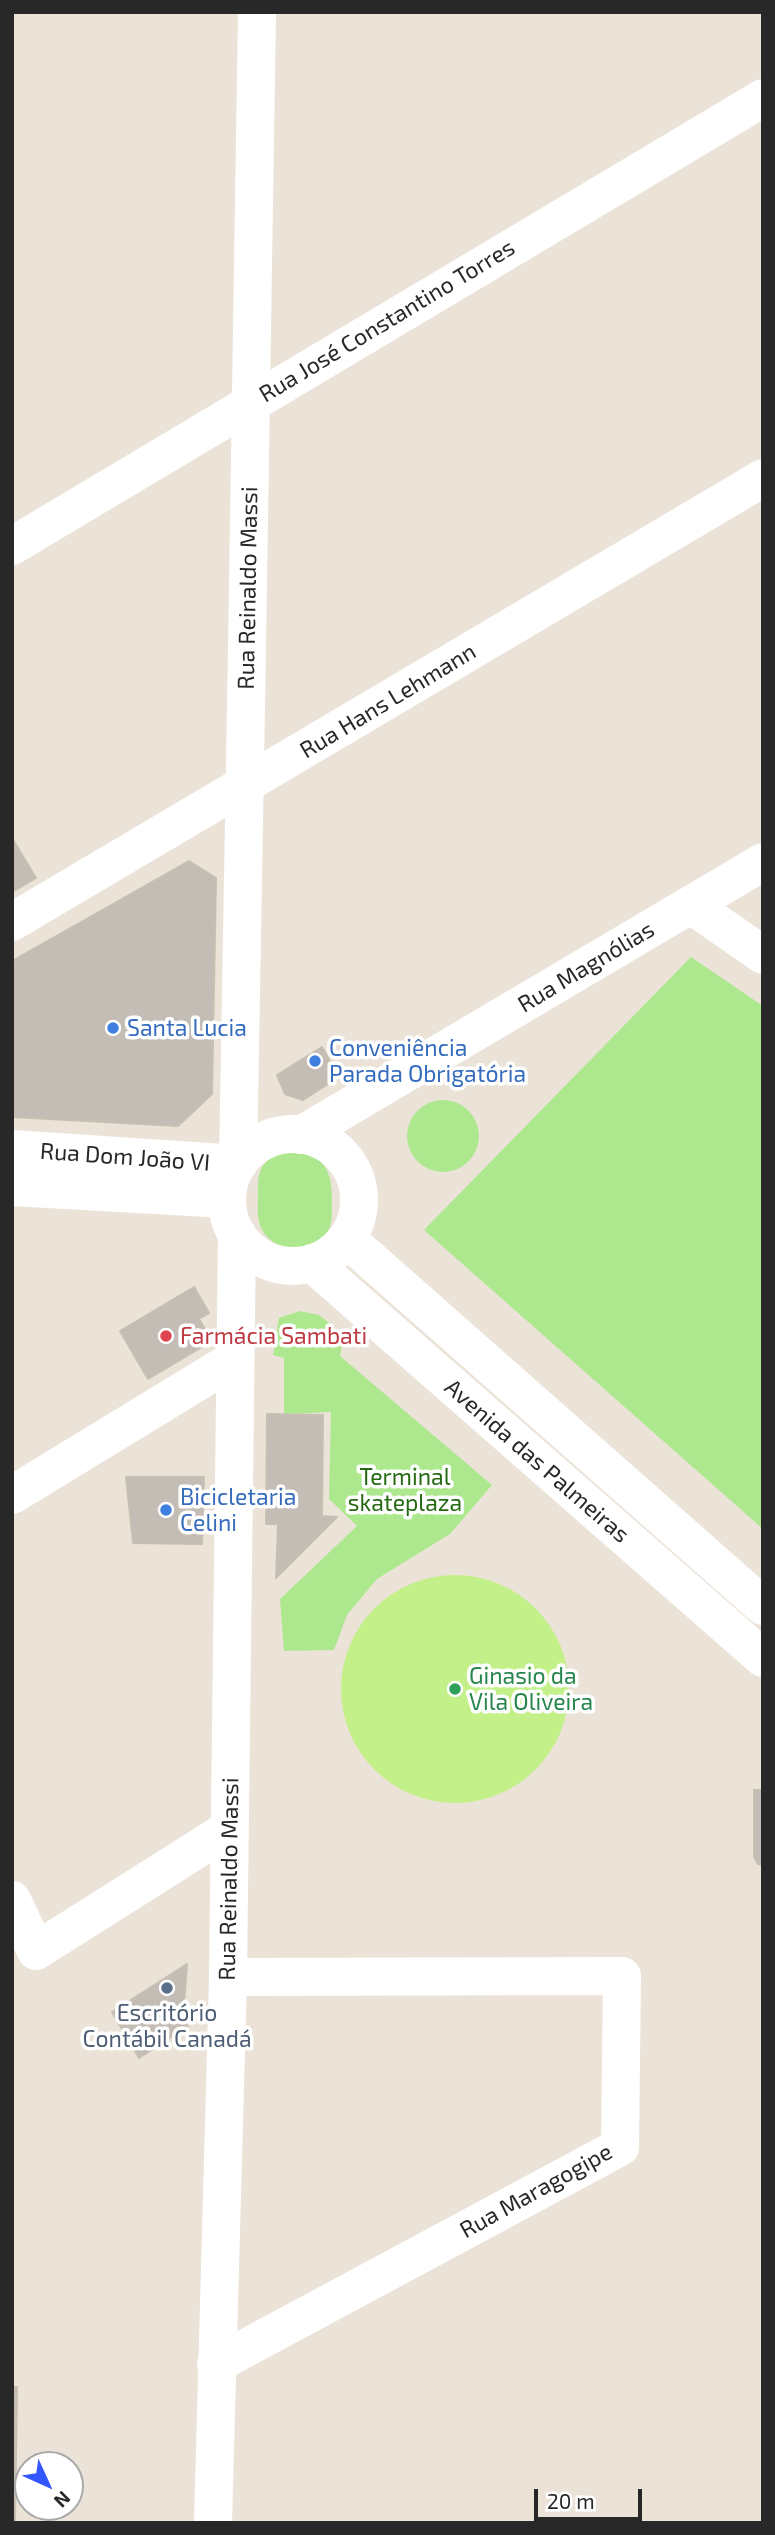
<!DOCTYPE html>
<meta charset="utf-8">
<style>
body{margin:0}
#map{position:relative;width:775px;height:2535px;overflow:hidden;background:#ece3d8;font-family:"Exo 2",sans-serif}
canvas{display:block}
.frame{position:absolute;inset:0;border:14px solid #282828;pointer-events:none}
.north{position:absolute;left:14px;top:2451px;width:70px;height:70px;box-sizing:border-box;background:#fff;border:2px solid #a9a9a9;border-radius:50%;rotate:135deg;font-size:19px;font-weight:700;line-height:28px;text-align:center;color:#282828}
.north::after{content:'';display:block;margin:auto;width:24px;height:32px;background:#3257ff;clip-path:polygon(50% 0,100% 100%,50% 72%,0 100%)}
.scale{position:absolute;left:534px;top:2489px;width:108px;height:32px;box-sizing:border-box;border:4px solid #282828;border-top:0;padding-left:9px;font-size:21px;line-height:24px;white-space:nowrap;color:#282828;-webkit-text-stroke:5px #fff;paint-order:stroke}
</style>
<div id="map">
<canvas width="775" height="2535"></canvas>
<div class="frame"></div>
<div class="north">N</div>
<div class="scale">20 m</div>
</div>
<script>
const ctx = document.querySelector('canvas').getContext('2d');
ctx.lineJoin = 'round';
function fill(path, color) {
  ctx.fillStyle = color;
  ctx.fill(path, 'evenodd');
}
function trace(path, color, width, dash) {
  ctx.strokeStyle = color;
  ctx.lineWidth = width;
  ctx.lineCap = dash ? 'butt' : 'round';
  ctx.setLineDash(dash || []);
  ctx.stroke(path);
}
function drawText(font, color, halo, rows, align = 'center') {
  ctx.font = font + ' "Exo 2",sans-serif';
  ctx.lineWidth = 7;
  ctx.setLineDash([]);
  ctx.textBaseline = 'middle';
  ctx.strokeStyle = halo;
  ctx.fillStyle = color;
  for (const [text, x, y, turn = 0] of rows) {
    ctx.save();
    ctx.translate(x, y);
    ctx.rotate((+turn || 0) * Math.PI / 180);
    ctx.textAlign = isNaN(turn) ? turn : align;
    if (halo) ctx.strokeText(text, 0, 0);
    ctx.fillText(text, 0, 0);
    ctx.restore();
  }
}
fill(new Path2D(`
 M691 957 763 1006V1529L424 1230Z
 M407 1136a36 36 0 1 1 72 0a36 36 0 1 1-72 0Z
 M294 1150C325 1156 332 1171 332 1200 331 1207 333 1215 331 1222 330 1233 320 1241 311 1245 290 1254 264 1244 259 1221 257 1213 258 1203 258 1194 258 1184 257 1172 265 1163 272 1155 284 1153 294 1150Z
 M300 1311 319 1315 344 1335 340 1356 492 1485 450 1534 377 1579 347 1615 334 1650 284 1651 280 1599 357 1526 329 1499 331 1412 284 1414V1358L273 1355 279 1318Z`), '#ade88f');
fill(new Path2D(`
 M341 1689a114 114 0 1 1 228 0a114 114 0 1 1-228 0Z`), '#c4f089');
const building = new Path2D(`
 M12 838 36 878 12 892Z
 M189 861 216 878 212 1094 178 1126 12 1117V961Z
 M322 1047 339 1077 303 1100 285 1094 277 1075Z
 M194 1287 209 1313 199 1319 212 1341 148 1379 120 1331Z
 M267 1414 323 1415 322 1516 337 1517 276 1578 278 1524H266Z
 M126 1477H204L202 1544 133 1543Z
 M754 1790H763V1864H758L754 1857Z
 M187 1964 183 2019 188 2027 139 2058 112 2012Z
 M12 2387H17L15 2523H12Z`);
fill(building, '#c3bdb5');
trace(building, '#c7c0b2', 2);
trace(new Path2D(`
 M12 546 763 98
 M691 905 763 955
 M12 922 763 478
 M227 1200a66 66 0 1 1 132 0a66 66 0 1 1-132 0Z
 M301 1135 763 862
 M12 1149 238 1164C243 780 254 396 257 12
 M12 1187 227 1199
 M347 1239 763 1606
 M312 1263 763 1658
 M12 1495 235 1359
 M12 1900 36 1951 229 1829
 M216 2364 620 2147 622 1976 228 1977
 M213 2523 228 1977 237 1234`), '#fff', 38);
for (const [x, y, r, color] of [
 [113,1028,7,"#3f7fe0"],
 [315,1061,7,"#3f7fe0"],
 [166,1336,7,"#e0444e"],
 [166,1510,7,"#3f7fe0"],
 [455,1689,7,"#2e9e5b"],
 [167,1988,7,"#5c6f8a"]
]) {
  const dot = new Path2D();
  dot.arc(x, y, r, 0, 2 * Math.PI);
  ctx.fillStyle = color;
  ctx.fill(dot);
  trace(dot, '#fff', 2.5);
}
drawText('23px', '#282828', '#fff', [
 ["Rua José Constantino Torres",387,321,-31],
 ["Rua Reinaldo Massi",248,588,-89],
 ["Rua Hans Lehmann",388,701,-31],
 ["Rua Magnólias",586,967,-31],
 ["Rua Dom João VI",125,1157,4],
 ["Avenida das Palmeiras",537,1461,41],
 ["Rua Reinaldo Massi",229,1879,-89],
 ["Rua Maragogipe",536,2191,-29]
]);
drawText('23px', '#366cbe', '#fff', [
 ["Santa Lucia",127,1028],
 ["Conveniência",329,1048],
 ["Parada Obrigatória",329,1074],
 ["Bicicletaria",180,1497],
 ["Celini",180,1523]
], 'left');
drawText('23px', '#be3a42', '#fff', [
 ["Farmácia Sambati",180,1336]
], 'left');
drawText('23px', '#256a13', '#fff', [
 ["Terminal",405,1477],
 ["skateplaza",405,1503]
]);
drawText('23px', '#27864d', '#fff', [
 ["Ginasio da",469,1676],
 ["Vila Oliveira",469,1702]
], 'left');
drawText('23px', '#4e5e75', '#fff', [
 ["Escritório",167,2013],
 ["Contábil Canadá",167,2039]
]);
</script>
